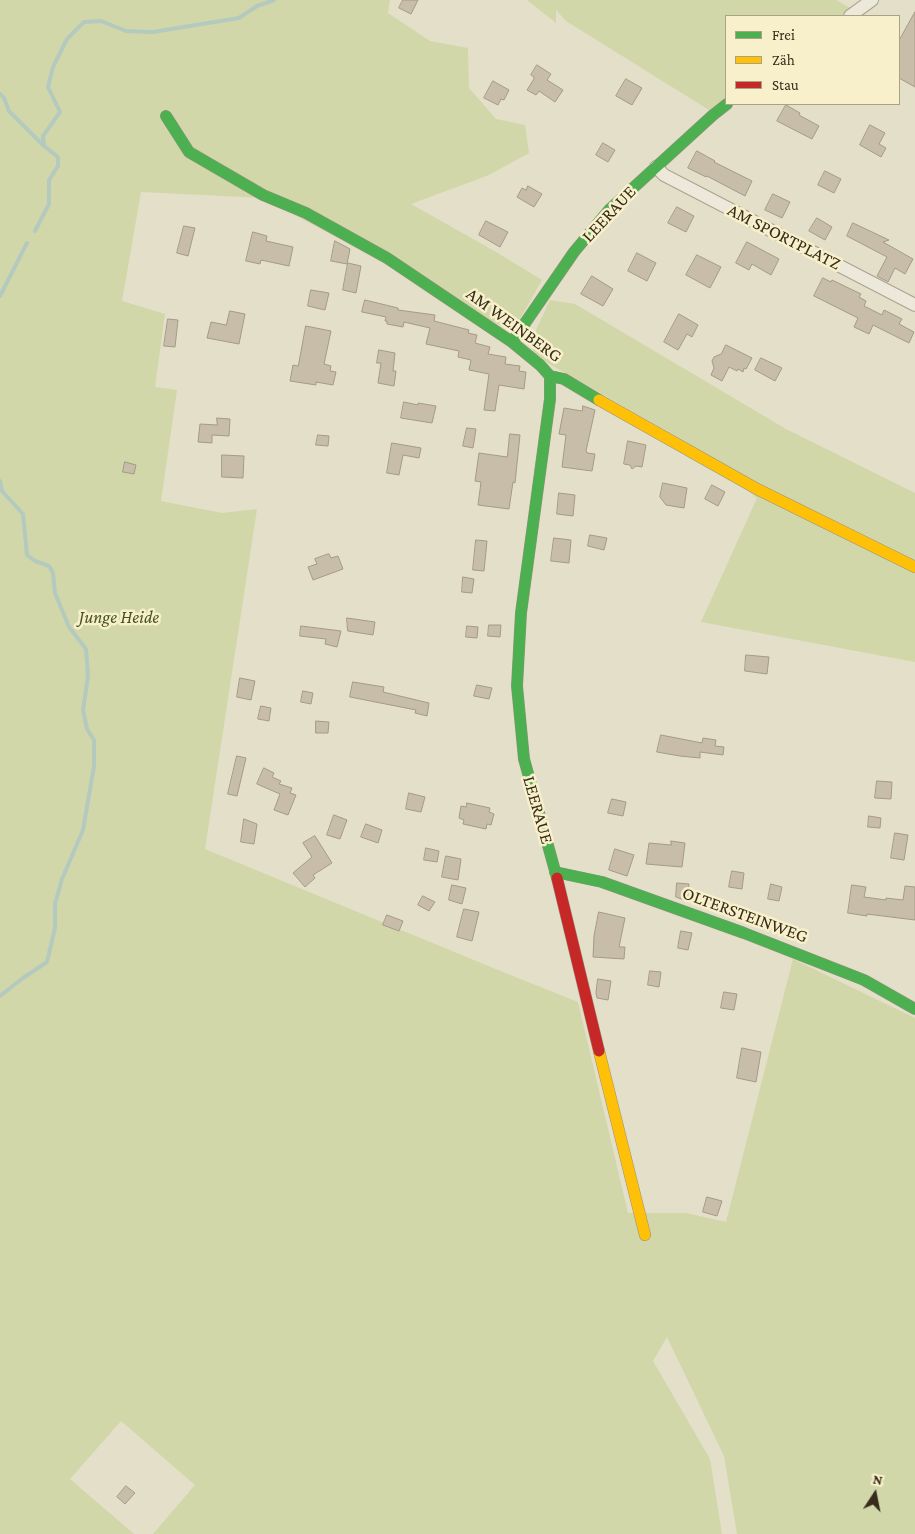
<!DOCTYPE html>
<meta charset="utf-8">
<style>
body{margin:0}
#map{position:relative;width:915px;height:1534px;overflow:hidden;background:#e4dfc8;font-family:"Crimson Pro",serif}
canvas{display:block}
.legend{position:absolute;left:725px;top:15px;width:175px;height:90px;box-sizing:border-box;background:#f8f0cb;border:1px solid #aba184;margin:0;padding:6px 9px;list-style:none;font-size:15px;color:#372b1a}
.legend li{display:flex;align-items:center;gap:10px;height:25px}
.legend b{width:25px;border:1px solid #aba184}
.north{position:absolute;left:850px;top:1469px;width:50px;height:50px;-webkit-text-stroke:4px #f8f0cb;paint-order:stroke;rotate:11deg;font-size:14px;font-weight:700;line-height:20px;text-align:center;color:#372b1a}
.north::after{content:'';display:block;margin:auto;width:18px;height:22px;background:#372b1a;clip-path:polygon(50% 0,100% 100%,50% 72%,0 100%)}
</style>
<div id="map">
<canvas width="915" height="1534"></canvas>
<ul class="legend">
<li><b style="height:6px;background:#4caf50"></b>Frei</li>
<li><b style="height:6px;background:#ffc107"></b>Zäh</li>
<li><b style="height:6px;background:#c62828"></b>Stau</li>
</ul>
<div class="north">N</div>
</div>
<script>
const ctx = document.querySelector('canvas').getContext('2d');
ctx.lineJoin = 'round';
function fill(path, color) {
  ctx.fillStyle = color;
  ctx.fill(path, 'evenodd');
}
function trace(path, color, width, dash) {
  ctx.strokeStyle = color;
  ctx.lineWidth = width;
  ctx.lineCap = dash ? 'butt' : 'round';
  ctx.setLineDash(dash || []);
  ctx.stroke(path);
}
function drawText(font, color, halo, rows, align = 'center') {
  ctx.font = font + ' "Crimson Pro",serif';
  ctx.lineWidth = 5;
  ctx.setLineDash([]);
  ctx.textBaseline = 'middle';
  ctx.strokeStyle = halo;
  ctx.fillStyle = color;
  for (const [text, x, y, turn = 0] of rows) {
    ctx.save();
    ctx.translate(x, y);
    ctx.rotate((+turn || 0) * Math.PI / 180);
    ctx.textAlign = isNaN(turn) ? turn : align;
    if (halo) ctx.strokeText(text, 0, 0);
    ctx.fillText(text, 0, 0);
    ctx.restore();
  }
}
fill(new Path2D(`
 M0 0H390L388 13 430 41 468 48 469 88 496 119 525 125 529 153 489 175 411 204 496 252 542 280 517 324 503 327 263 198 141 192 122 301 165 314 155 387 177 390 161 501 222 513 257 509 205 849 498 970 578 1002 628 1213H686L726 1222 793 959 915 1018V1534H737L724 1456 667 1337 653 1361 710 1459 722 1534H153L195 1485 121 1421 70 1479 134 1534H0Z
 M527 0H836L852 9 842 16H726V97L709 110 566 21 556 10V23Z
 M550 300 575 304 786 429 915 493V662L701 622 757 498 688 443 532 354 536 330Z`), '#d1d7a8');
trace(new Path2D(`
 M0 94 4 98 9 111 43 145
 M35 231 49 204V180L58 166V157L44 146 43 136 60 112 48 87 53 67 67 39 84 22 101 21 126 31 153 32 239 18 257 6 274 0
 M0 296 27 243
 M0 481 2 491 23 514 27 555 35 561 49 566 53 573 55 593 69 627 86 649 88 676 83 710 87 729 94 740V766L83 830 62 879 55 904V928L47 962 23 978 0 996`), '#b4cabf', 4);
const building = new Path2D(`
 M403 0H418L411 14 399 8Z
 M915 12V87L899 78V41Z
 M537 65 551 74 547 80 563 90 555 102 539 91 536 95 527 90 534 79V77L531 75Z
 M626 79 642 88 632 105 616 96Z
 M493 81 509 90 504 100 501 99 498 105 484 98Z
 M786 105 800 113 799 115 819 126 812 139 777 121Z
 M870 125 885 133 879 144 886 148 881 157 860 145Z
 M603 143 615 150 608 162 596 155Z
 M697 151 715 161 714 162 752 181 745 196 707 176 706 177 688 168Z
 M825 171 841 179 834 193 818 185Z
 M528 186 542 194 534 207 517 197 522 188 526 190Z
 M773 194 790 202 782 218 765 210Z
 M677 207 694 216 686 232 668 223Z
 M817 218 832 227 825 240 809 231Z
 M486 221 508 232 500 247 479 235Z
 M853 223 889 240 883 242 913 259 905 274 895 268 888 282 877 276 887 257 847 236Z
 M184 226 195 228 188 256 177 253Z
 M253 232 267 236 266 241 293 247 289 266 261 260 260 264 246 261Z
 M335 241 350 249 347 264 331 261Z
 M747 242 779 259 771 275 752 264 749 270 736 263Z
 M637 253 656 263 647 281 628 271Z
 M697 255 721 267 710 288 686 275Z
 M348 263 361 266 356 293 343 290Z
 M592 276 613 289 603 306 581 294Z
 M823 278 831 282 832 280 861 294 859 297 866 301 864 306 882 315 884 310 902 319 899 324 914 332 909 343 873 325 869 334 854 327 858 318 814 296Z
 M311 290 329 293 325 310 308 306Z
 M365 300 398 308V310L435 315 434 321 469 330 468 333 477 335 475 343 490 347 488 354 506 357 505 364 520 366 519 371 526 372 524 389 499 385 495 411 484 410 489 374 469 370 471 360 458 357 459 351 426 344 430 328 404 322 403 327 387 324V321H385L386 317 362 312Z
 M230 311 245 314 239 344 207 338 211 322 226 325Z
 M679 314 698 325 692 337 687 334 678 350 664 342Z
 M168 319 178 320 175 347 164 346Z
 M306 326 331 331 324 364 331 366 330 371 336 372 333 385 316 382V385L290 381 293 365 298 366Z
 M726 345 752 358 746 369 744 368 743 372 738 369 737 371 729 367 722 381 711 375 714 368 712 361 714 357 721 354Z
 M379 350 395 353 393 371H396L394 386 378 383 381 363H377Z
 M761 358 782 368 775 381 755 370Z
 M404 402 418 405V403L436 406 432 423 401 418Z
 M583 406 595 410 586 451 587 452V453L595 454 592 471 562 467 566 435 559 434 564 408 582 411Z
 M217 418 230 419 229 436 212 435V443L198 442 200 424 217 425Z
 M467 428 476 429 473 448 463 446Z
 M510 434 520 435 515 483 513 482 509 509 478 505 481 482 475 481 479 453 507 457Z
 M318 435 329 436 328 446 316 445Z
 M628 441 646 445 642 467 636 466 632 469 630 465 624 464Z
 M392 443 421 448 419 458 403 455 399 475 387 473Z
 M222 455 244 456 243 478 222 477Z
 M125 462 136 465 134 474 123 472Z
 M663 483 687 488 684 508 666 505 660 497Z
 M712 485 725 492 718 506 705 499Z
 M559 493 575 495 573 516 557 514Z
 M590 535 607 538 604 550 588 546Z
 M554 538 571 540 569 563 551 561Z
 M476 540 487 541 484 571 473 570Z
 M329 554 331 558 338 556 343 569 313 580 308 567 317 564 315 559Z
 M463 577 474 579 472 593 462 592Z
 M347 618 375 622 373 635 348 631Z
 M489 625H501L500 637 488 636Z
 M301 626 341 631 337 647 325 644 326 639 300 636Z
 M467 626 478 627 477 638 466 637Z
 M746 655 769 657 767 674 745 671Z
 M240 678 255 681 251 700 237 697Z
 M353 682 384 687 383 692 429 703 427 716 415 713 416 710 350 697Z
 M477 685 492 688 489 699 474 696Z
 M303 691 313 693 311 704 301 702Z
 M261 706 271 708 269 721 258 719Z
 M316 721 329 722 328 733H316Z
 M661 735 702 743 703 738 716 740 715 746 724 747 723 755 700 752V758L680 756 657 752Z
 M237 756 246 758 237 796 228 794Z
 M264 768 274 773 272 777 281 781 279 784 292 788 290 793 296 795 288 815 274 810 280 794 257 784Z
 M877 781 892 782 891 799 875 798Z
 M409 793 425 797 421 812 406 809Z
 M612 799 626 802 623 816 608 813Z
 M467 803 490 808 489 812 494 814 491 825 487 824 486 829 463 824 464 820 459 818 461 806 466 807Z
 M334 815 347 820 340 839 327 835Z
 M869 816 881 818 880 828 868 827Z
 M244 819 257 824 254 844 241 842Z
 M366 824 382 830 378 843 361 837Z
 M895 833 908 835 904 860 891 858Z
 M315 836 332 863 313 875 315 878 305 887 293 873 312 857 303 843Z
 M671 841 685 843 682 867 646 864 649 843 671 845Z
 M426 848 439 851 437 862 424 860Z
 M615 849 634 855 627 876 609 870Z
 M446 856 461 859 458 880 442 877Z
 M732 871 744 873 742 889 729 887Z
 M677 883 689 884 687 901 676 897Z
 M771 884 782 887 779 901 768 899Z
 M452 885 466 888 462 904 449 900Z
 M852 885 866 887 864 897 886 900V898L903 900 905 886 915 887V920L867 914V916L848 913Z
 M423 896 435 902 429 911 418 905Z
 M464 909 479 912 472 941 457 937Z
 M599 912 625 918 619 947H625L624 959 593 957 594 936Z
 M387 915 403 921 399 931 383 925Z
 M681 931 692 933 688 950 678 948Z
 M650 971 661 972 659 987 648 985Z
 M598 979 611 981 608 1000 597 998 596 993Z
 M724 992 737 994 734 1010 721 1008Z
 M742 1048 761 1052 756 1082 737 1078Z
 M707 1197 722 1201 717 1216 703 1212Z
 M126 1486 135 1493 125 1504 117 1497Z`);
fill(building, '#c8bda8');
trace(building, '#a49a87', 1);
const street = new Path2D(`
 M850 16 872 0
 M656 167 664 175 915 305`);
const fast = new Path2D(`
 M166 116 189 152 263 195 306 213 387 258 512 342 540 365 550 376 564 379 599 400
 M512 342 574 252 609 210 713 115 727 104
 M550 376V399L521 613 517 686 524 759 557 878
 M555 872 602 882 744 933 864 980 915 1009`);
const slow = new Path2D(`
 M599 400 757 489 915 567
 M599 1051 645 1235`);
const jam = new Path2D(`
 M557 878 599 1051`);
trace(street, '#a9a292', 14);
trace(fast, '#989282', 12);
trace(slow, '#989282', 12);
trace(jam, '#989282', 12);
trace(street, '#ece8da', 12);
trace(fast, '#4caf50', 11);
trace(slow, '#ffc107', 11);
trace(jam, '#c62828', 11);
drawText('18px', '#372b1a', '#f8f0cb', [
 ["LEERAUE",609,214,-47],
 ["AM SPORTPLATZ",784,237,27],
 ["AM WEINBERG",514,325,36],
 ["LEERAUE",538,810,74],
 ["OLTERSTEINWEG",745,915,20]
]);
drawText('italic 18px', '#42551f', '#f8f0cb', [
 ["Junge Heide",119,617]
]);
</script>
